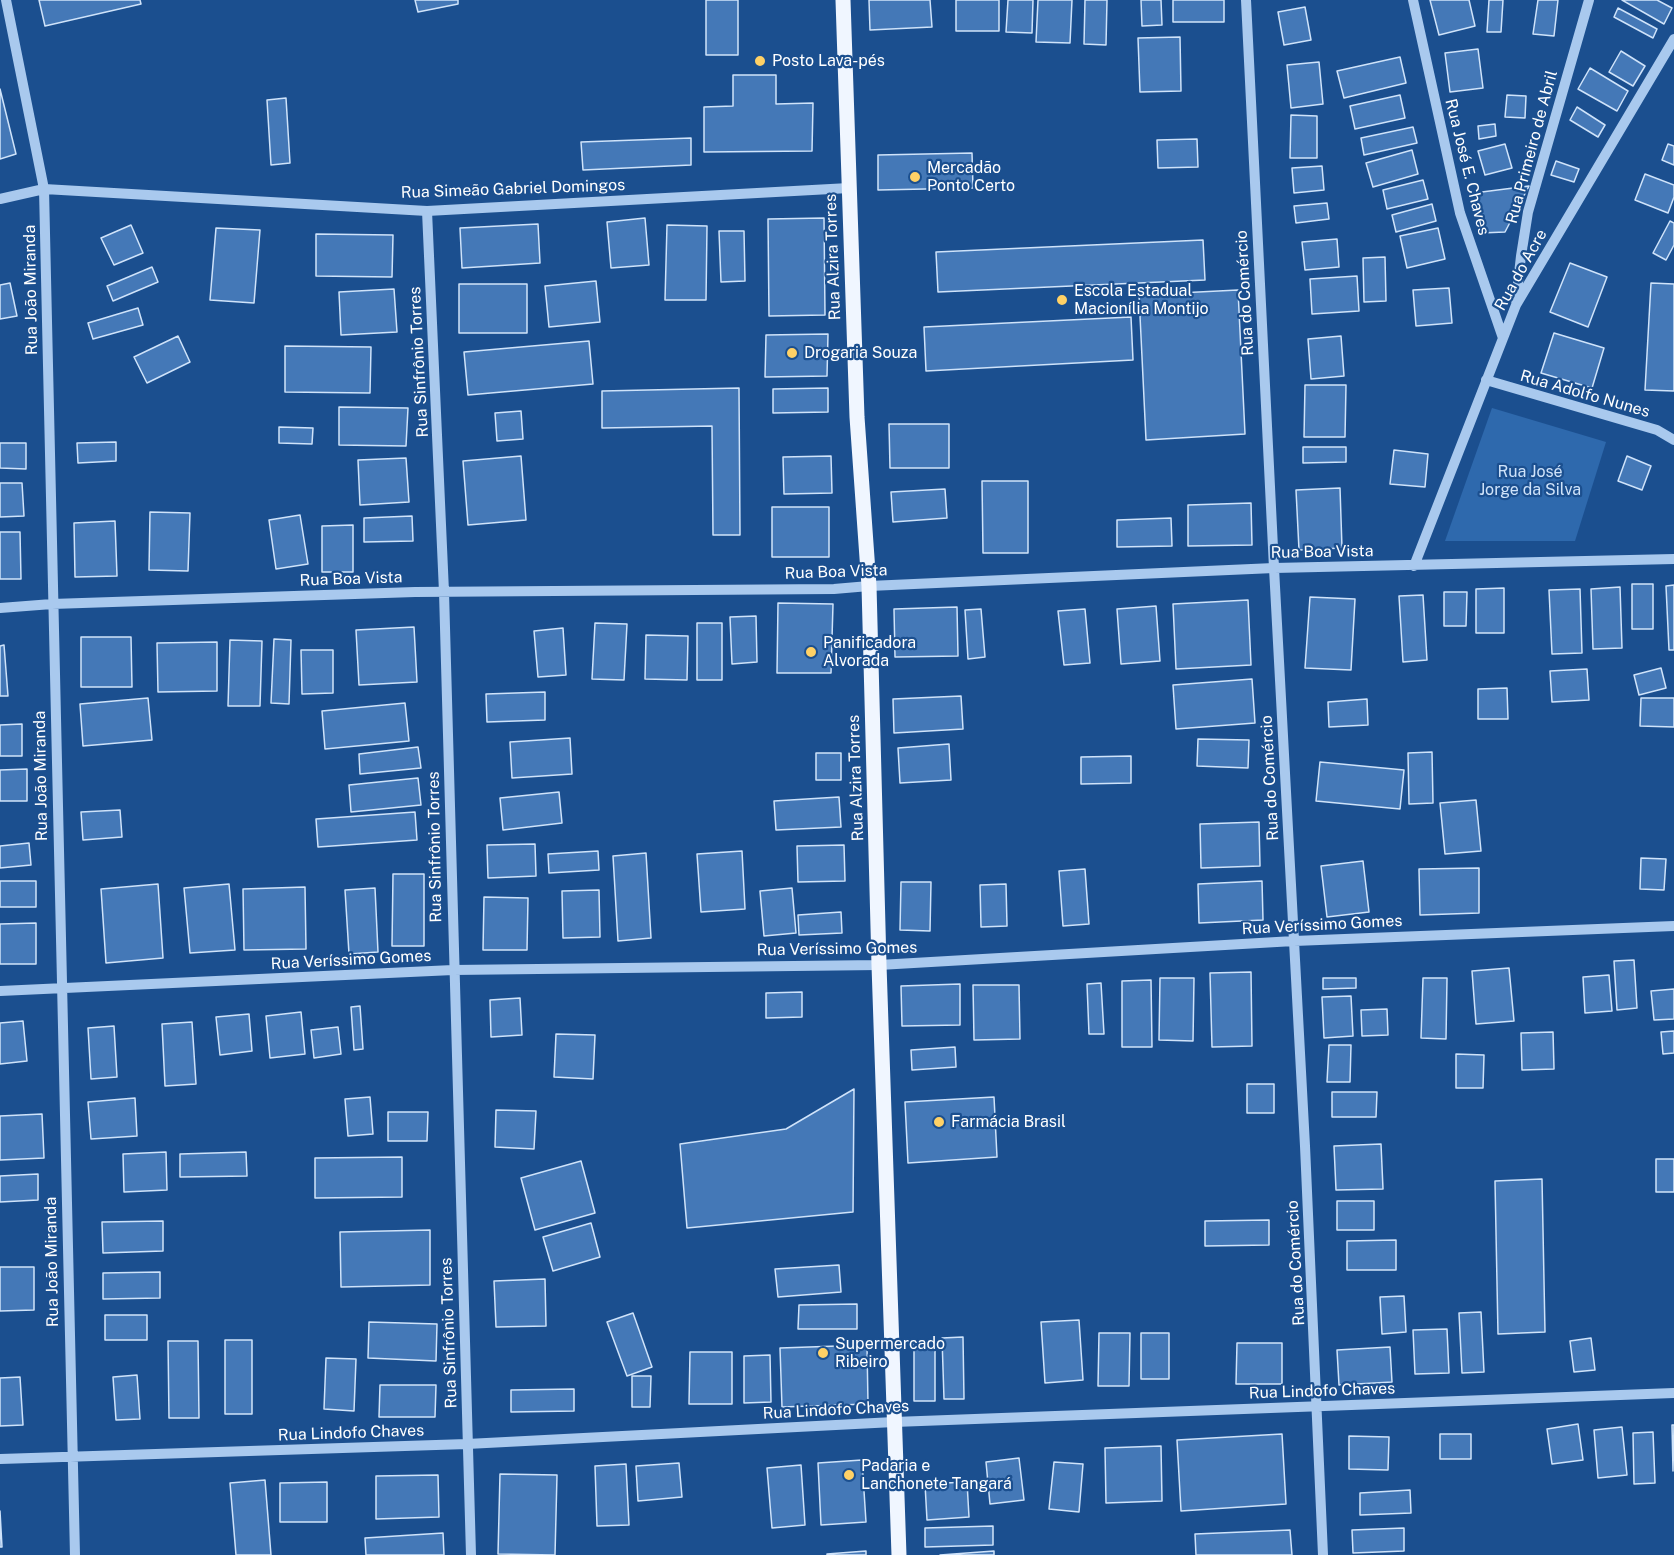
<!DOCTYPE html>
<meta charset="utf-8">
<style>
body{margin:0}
canvas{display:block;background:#1b4f8f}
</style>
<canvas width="1674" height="1555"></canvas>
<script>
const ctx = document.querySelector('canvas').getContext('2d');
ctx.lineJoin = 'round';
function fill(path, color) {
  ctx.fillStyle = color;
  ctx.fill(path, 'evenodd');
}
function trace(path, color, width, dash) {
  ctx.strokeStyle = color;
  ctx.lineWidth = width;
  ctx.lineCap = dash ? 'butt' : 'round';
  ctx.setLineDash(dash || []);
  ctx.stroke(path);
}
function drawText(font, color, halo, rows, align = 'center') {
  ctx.font = font + ' "Public Sans",sans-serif';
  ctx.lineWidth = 4.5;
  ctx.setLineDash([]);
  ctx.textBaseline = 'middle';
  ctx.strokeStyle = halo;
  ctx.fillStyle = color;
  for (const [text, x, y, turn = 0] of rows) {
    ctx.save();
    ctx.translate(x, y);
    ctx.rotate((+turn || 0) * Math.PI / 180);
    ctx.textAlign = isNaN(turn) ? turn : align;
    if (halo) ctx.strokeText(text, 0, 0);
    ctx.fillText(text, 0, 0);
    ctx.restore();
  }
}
fill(new Path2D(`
 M1492 408 1606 442 1575 541H1445Z`), '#2e69ad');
const building = new Path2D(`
 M39 0H140L141 4 45 26Z
 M415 0H458V4L418 12Z
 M706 0H738V55H706Z
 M869 0H930L932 27 870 30Z
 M956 0H999V31H956Z
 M1008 0H1033L1032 33 1006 32Z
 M1038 0H1072L1070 43 1036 42Z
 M1085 0H1107L1106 45 1084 44Z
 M1141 0H1161L1162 25 1142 26Z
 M1173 0H1224V22H1173Z
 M1430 0H1469L1475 26 1439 35Z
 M1489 0H1503L1501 32H1487Z
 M1538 0H1558L1554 36 1533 34Z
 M1622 0H1657L1672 8 1664 24Z
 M1305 7 1311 40 1284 45 1278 12Z
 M1618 8 1657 29 1653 38 1614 17Z
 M1180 37 1181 91 1140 92 1138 38Z
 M1478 49 1483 88 1450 92 1445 53Z
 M1621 51 1645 66 1633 86 1609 72Z
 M1400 57 1406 83 1344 98 1337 71Z
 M1319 62 1323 104 1291 108 1287 65Z
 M1590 68 1628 91 1617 111 1578 89Z
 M733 75H776V104L813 103 812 151 704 152V107L733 106Z
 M0 89 16 154 0 159Z
 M1400 95 1405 118 1355 129 1350 106Z
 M1507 95 1526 96 1525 118 1505 117Z
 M286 98 290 163 271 165 267 100Z
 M1577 107 1605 125 1598 137 1570 120Z
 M1291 115 1317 116V158H1290Z
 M1495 124 1496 136 1479 139 1478 126Z
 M1413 127 1417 143 1364 155 1361 138Z
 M691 138V165L583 170 581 142Z
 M1197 139 1198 167 1158 168 1157 140Z
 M1505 144 1512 168 1485 175 1478 151Z
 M1668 144 1674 146V165L1662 160Z
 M1412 150 1418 174 1373 187 1366 163Z
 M972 153 973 188 878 190V155Z
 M1556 161 1579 169 1574 182 1551 175Z
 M1322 166 1324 190 1294 193 1292 168Z
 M1645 174 1674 185V197L1668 213 1635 200Z
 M1423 180 1428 199 1387 209 1383 190Z
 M1529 186 1505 232 1481 233 1474 193Z
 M1327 203 1329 219 1296 223 1294 206Z
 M1432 204 1436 221 1396 232 1392 215Z
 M645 218 649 265 611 268 607 222Z
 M824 218 825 315 769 316 768 219Z
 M1670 221 1674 223V245L1666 260 1653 253Z
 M538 224 540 263 462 268 460 228Z
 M131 225 143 253 114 265 101 238Z
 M667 225 707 226 706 300H665Z
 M216 228 260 230 254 303 210 300Z
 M1438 228 1445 259 1407 268 1400 236Z
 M719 231H744L745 281 721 282Z
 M316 234 393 235 392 277 316 276Z
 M1337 239 1339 267 1305 270 1302 242Z
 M1203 240 1205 280 938 292 936 252Z
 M1385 257 1386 301 1364 302 1363 258Z
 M1570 263 1607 277 1588 327 1550 312Z
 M152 267 158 282 113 301 107 286Z
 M1357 276 1359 311 1312 314 1310 279Z
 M596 281 600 322 549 327 545 286Z
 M10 283 17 316 0 319V285Z
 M1651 283 1674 284V391L1645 390Z
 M459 284H527V333H459Z
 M1449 288 1452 323 1416 326 1413 290Z
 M394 289 397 332 341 335 339 292Z
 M1238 290 1245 434 1146 440 1139 295Z
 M138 308 143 325 93 339 88 323Z
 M1131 317 1133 360 926 371 924 327Z
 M1554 333 1604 348 1592 388 1541 373Z
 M828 334 827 376 765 377 766 335Z
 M178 336 190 362 147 383 134 357Z
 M1341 336 1344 376 1311 379 1308 339Z
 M589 341 593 384 468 395 464 352Z
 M285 346 371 347 370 393 285 392Z
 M1305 385H1346L1345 437H1304Z
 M739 388 740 535H713L712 426 602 428V391Z
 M828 388V412L773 413V389Z
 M339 407 408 408 406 446 339 445Z
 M521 411 523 439 497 441 495 413Z
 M889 424H949V468H890Z
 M279 427 313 428 312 444 279 443Z
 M116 442V461L78 463 77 443Z
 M0 443H26V469L0 468Z
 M1303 447H1346V462L1303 463Z
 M1394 450 1428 454 1425 487 1390 484Z
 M521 456 526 520 468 525 463 461Z
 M831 456 832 493 784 494 783 457Z
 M1627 456 1651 466 1642 490 1618 481Z
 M406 458 409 502 360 505 358 460Z
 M982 481H1028V553H983Z
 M0 483H22L24 516 0 517Z
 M1340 488 1342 548 1299 550 1296 490Z
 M945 489 947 518 893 522 891 492Z
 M1251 503 1252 545 1188 546V505Z
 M772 507H829V557H772Z
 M150 512 190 513 188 571 149 570Z
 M300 515 308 564 276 569 269 520Z
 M412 516 413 541 364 542V518Z
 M1171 518 1172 546 1117 547V520Z
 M115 521 117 576 75 577 74 523Z
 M353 525V572H322V526Z
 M0 532H20L21 579H0Z
 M1632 584H1653V629H1632Z
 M1674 585V650H1669L1666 586Z
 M1620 587 1622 648 1593 649 1591 589Z
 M1504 588V633H1476V589Z
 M1580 589 1582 653 1552 654 1549 590Z
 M1444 592H1467L1466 626H1444Z
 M1423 595 1427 660 1403 662 1399 596Z
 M1310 597 1355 599 1351 670 1305 668Z
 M1248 600 1251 665 1176 669 1173 604Z
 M778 603 833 604 831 673H777Z
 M1156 606 1160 661 1121 664 1117 609Z
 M957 607 958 656 895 657 894 609Z
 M981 609 985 657 968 659 965 610Z
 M1085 609 1090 663 1064 665 1058 611Z
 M756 616 757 662 732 664 730 617Z
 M595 623 627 624 624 680 592 679Z
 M697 623H722V680H697Z
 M414 627 417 682 359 685 356 630Z
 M563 628 566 675 538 677 534 631Z
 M646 635 688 636 687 680 645 679Z
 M81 637H131L132 687H81Z
 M274 639 291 640 289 704 271 703Z
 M230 640 262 641 260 706H228Z
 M217 642V691L158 692 157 643Z
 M4 645 8 696H0V646Z
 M301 650H333V693L302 694Z
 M1661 668 1666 688 1639 695 1634 675Z
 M1587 669 1589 700 1552 702 1550 671Z
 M1252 679 1255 723 1176 729 1173 685Z
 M1507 688 1508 719H1478V689Z
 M545 692V720L487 722 486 694Z
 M961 696 963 729 894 733 893 699Z
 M148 698 152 740 83 746 80 704Z
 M1641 698H1674V727L1640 726Z
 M1367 699 1368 725 1329 727 1328 702Z
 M405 703 409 741 325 749 322 711Z
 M22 724V756H0V725Z
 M570 738 572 774 512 778 510 742Z
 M1198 739 1249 740 1248 768 1197 766Z
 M949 744 951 780 900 783 898 748Z
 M418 747 421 768 360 774 359 754Z
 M1432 752 1433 803 1409 804 1408 753Z
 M816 753H841V780H816Z
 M1131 756V783L1081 784V757Z
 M1320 762 1404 770 1400 809 1316 801Z
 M27 769V801H0V770Z
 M418 778 421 805 351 812 349 785Z
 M559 792 562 823 503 830 500 798Z
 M839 797 841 827 776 830 774 801Z
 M1476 800 1481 851 1445 854 1440 803Z
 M120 810 122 837 83 840 81 812Z
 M415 812 417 840 318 847 316 819Z
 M1259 822 1260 866 1201 868 1200 824Z
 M29 843 31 865 0 868V846Z
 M535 844 536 876 488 878 487 845Z
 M844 845 845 881 798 882 797 846Z
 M598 851 599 870 549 873 548 854Z
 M742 851 745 909 701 912 697 854Z
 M646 853 651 938 618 941 613 856Z
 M1641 858 1666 859 1664 890 1640 889Z
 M1363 861 1369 912 1327 917 1321 866Z
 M1479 868V913L1420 915 1419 869Z
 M1085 869 1089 924 1063 926 1059 871Z
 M393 874H424V946H392Z
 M0 881H36V907H0Z
 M1262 881 1263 920 1199 923 1198 884Z
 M901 882H931L930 931 900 930Z
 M158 884 163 958 106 963 101 889Z
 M229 884 235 950 190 953 184 888Z
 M1006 884 1007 926 981 927 980 885Z
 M305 887 306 949 244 950 243 889Z
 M375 888 378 952 349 954 345 890Z
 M792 888 796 933 764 936 760 891Z
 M599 890 600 937 563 938 562 891Z
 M484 897 528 898 527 950H483Z
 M841 912 842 933 799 935 798 915Z
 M36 923V964H0V924Z
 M1634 960 1637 1008 1617 1010 1614 961Z
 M1509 968 1514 1021 1476 1024 1472 971Z
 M1251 972 1252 1046 1212 1047 1210 973Z
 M1609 975 1612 1011 1585 1013 1583 977Z
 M1160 978H1194L1193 1041 1159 1040Z
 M1323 978H1356V988L1323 989Z
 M1423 978H1447L1446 1039 1421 1038Z
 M1151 980 1152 1047H1122V981Z
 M1101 983 1104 1034H1089L1087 984Z
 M960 984V1025L902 1026 901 986Z
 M973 985H1019L1020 1039 974 1040Z
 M1674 989V1019L1654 1020 1651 991Z
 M802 992V1017L766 1018V993Z
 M1351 996 1353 1036 1324 1038 1322 997Z
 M520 998 522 1035 491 1037 490 1000Z
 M360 1006 363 1049 354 1050 351 1007Z
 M1387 1009 1388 1035 1362 1036 1361 1010Z
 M301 1012 305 1054 270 1058 266 1016Z
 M249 1014 252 1051 220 1055 216 1017Z
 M23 1021 27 1061 0 1064V1023Z
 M192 1022 196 1084 165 1086 162 1024Z
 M114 1026 117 1077 91 1079 88 1028Z
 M338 1027 341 1054 314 1058 311 1030Z
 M1674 1031V1053L1663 1054 1661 1032Z
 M1553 1032 1554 1069 1522 1070 1521 1033Z
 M556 1034 595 1035 593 1079 554 1077Z
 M1329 1045H1351L1350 1082H1327Z
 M955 1047 956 1067 912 1070 911 1050Z
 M1456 1054 1484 1055 1483 1088H1456Z
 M1247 1084H1274V1113H1247Z
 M854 1089 853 1212 687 1228 680 1144 786 1129Z
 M1332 1092H1377L1376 1117H1332Z
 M370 1097 373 1134 348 1136 345 1099Z
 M994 1097 997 1157 908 1163 905 1102Z
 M135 1098 137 1136 91 1139 88 1102Z
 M496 1110 536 1111 534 1149 495 1147Z
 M388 1112H428L427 1141H388Z
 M42 1114 44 1158 0 1160V1116Z
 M1381 1144 1383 1189 1336 1190 1334 1146Z
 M166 1152 167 1190 124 1192 123 1154Z
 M246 1152 247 1176 180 1177V1154Z
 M402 1157V1197L315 1198V1158Z
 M1656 1159H1674V1192H1656Z
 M581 1161 595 1213 535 1230 521 1178Z
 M38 1174V1200L0 1202V1176Z
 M1542 1179 1545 1332 1498 1334 1495 1181Z
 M1337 1201H1374V1230H1337Z
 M1269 1220V1245L1205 1246V1221Z
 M163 1221V1251L103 1253 102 1222Z
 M591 1223 600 1257 553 1271 543 1237Z
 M430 1230V1285L341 1287 340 1232Z
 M1396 1240V1270H1347V1241Z
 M839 1265 841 1292 778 1297 775 1269Z
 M0 1267H34V1310L0 1311Z
 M160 1272V1298L103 1299V1273Z
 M545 1279 546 1326 496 1327 494 1281Z
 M1404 1296 1406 1332 1382 1334 1380 1297Z
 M857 1304V1329H798L799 1305Z
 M1481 1312 1484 1372 1462 1373 1459 1313Z
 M633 1313 652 1367 627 1376 607 1322Z
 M105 1315H147V1340H105Z
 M1079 1320 1083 1380 1045 1383 1041 1322Z
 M369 1322 437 1324 436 1361 368 1358Z
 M1447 1329 1449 1373 1415 1374 1413 1330Z
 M1099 1333H1130L1129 1386H1098Z
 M1141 1333H1169V1379H1141Z
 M963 1337 964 1399H944L942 1338Z
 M1591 1338 1595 1370 1574 1372 1570 1341Z
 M225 1340H252V1414H225Z
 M168 1341H198L199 1418H169Z
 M914 1341H935V1401H914Z
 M1237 1343H1282V1384H1236Z
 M867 1345 868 1404 782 1407 780 1348Z
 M1390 1347 1392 1382 1339 1385 1337 1350Z
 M690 1352H732V1404H689Z
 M770 1355 771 1402 744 1403V1356Z
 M326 1358 356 1359 354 1411 324 1409Z
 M137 1375 140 1419 116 1420 113 1377Z
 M632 1376H651L650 1407H632Z
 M20 1377 23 1425 0 1426V1378Z
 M380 1385H436L435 1417H379Z
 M574 1389V1411L511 1412V1390Z
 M1578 1424 1583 1460 1552 1464 1547 1429Z
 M1672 1425H1674L1673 1471Z
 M1622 1427 1627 1475 1598 1478 1594 1430Z
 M1653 1432 1655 1483 1634 1484 1633 1433Z
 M1282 1434 1286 1504 1181 1511 1177 1440Z
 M1440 1434H1471V1459H1440Z
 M1349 1436 1389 1437 1388 1470 1349 1469Z
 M1161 1446 1162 1501 1106 1503 1105 1448Z
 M1019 1458 1024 1500 990 1504 986 1462Z
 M862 1460 866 1522 821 1525 818 1463Z
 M1054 1462 1083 1464 1079 1512 1049 1509Z
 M679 1463 682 1497 638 1501 636 1466Z
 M626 1464 629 1525 597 1526 595 1466Z
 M801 1465 805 1525 772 1528 767 1468Z
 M500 1474 557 1475 555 1555 498 1554Z
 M438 1475 439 1517 376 1519V1476Z
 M265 1480 271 1555H236L230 1483Z
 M327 1482V1522H280V1483Z
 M967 1482 969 1517 927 1520 925 1484Z
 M1410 1490 1411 1513 1360 1515V1493Z
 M0 1511 2 1547H0Z
 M993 1526V1545L925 1547V1528Z
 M1404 1528V1551L1353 1553 1352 1530Z
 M1290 1530 1292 1555H1196L1195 1534Z
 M443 1533 444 1555H366L365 1538Z
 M866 1551V1555H827V1554Z
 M994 1551V1555H940Z`);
fill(building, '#4478b7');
trace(building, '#cfe3fa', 1.5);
trace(new Path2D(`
 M6 0 44 189 75 1555
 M1246 0 1274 568 1305 1146 1323 1555
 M1413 0 1460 213 1503 338
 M0 199 44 189 427 211 849 188
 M427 211 444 592 471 1555
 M1516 301 1521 256 1528 212 1589 0
 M1486 380 1657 430 1674 440
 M1414 566 1516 305 1674 39
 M0 608 52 604 415 592 834 589 869 586 1274 568 1674 559
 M0 991 453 970 879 965 1294 941 1674 926
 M0 1459 467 1444 894 1422 1674 1393`), '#a9c9ee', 10);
trace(new Path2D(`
 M843 0 857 417 869 586 879 965 899 1555`), '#f0f6ff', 15);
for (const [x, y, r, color] of [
 [760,61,6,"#ffd166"],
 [915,177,6,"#ffd166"],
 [1062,300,6,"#ffd166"],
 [792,353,6,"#ffd166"],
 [811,652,6,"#ffd166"],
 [939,1122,6,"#ffd166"],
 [823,1353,6,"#ffd166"],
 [849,1475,6,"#ffd166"]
]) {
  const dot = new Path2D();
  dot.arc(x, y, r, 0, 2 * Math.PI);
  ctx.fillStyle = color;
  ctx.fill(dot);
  trace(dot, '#1b4f8f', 2);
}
drawText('16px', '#fff', '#1b4f8f', [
 ["Posto Lava-pés",772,61],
 ["Mercadão",927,168],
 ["Ponto Certo",927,186],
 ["Escola Estadual",1074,291],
 ["Macionília Montijo",1074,309],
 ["Drogaria Souza",804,353],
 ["Panificadora",823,643],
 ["Alvorada",823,661],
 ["Farmácia Brasil",951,1122],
 ["Supermercado",835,1344],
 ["Ribeiro",835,1362],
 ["Padaria e",861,1466],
 ["Lanchonete Tangará",861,1484]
], 'left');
drawText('16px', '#fff', '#1b4f8f', [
 ["Rua Primeiro de Abril",1532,147,-75],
 ["Rua José E. Chaves",1467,167,76],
 ["Rua Simeão Gabriel Domingos",513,189,-2],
 ["Rua Alzira Torres",833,257,-92],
 ["Rua do Acre",1521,270,-61],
 ["Rua João Miranda",31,290,-91],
 ["Rua do Comércio",1245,293,-93],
 ["Rua Sinfrônio Torres",419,362,-93],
 ["Rua Adolfo Nunes",1585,394,16],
 ["Rua Boa Vista",1322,552,-1],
 ["Rua Boa Vista",836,572,-2],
 ["Rua Boa Vista",351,579,-2],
 ["Rua João Miranda",41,776,-91],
 ["Rua Alzira Torres",856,778,-92],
 ["Rua do Comércio",1270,778,-93],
 ["Rua Sinfrônio Torres",435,847,-91],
 ["Rua Veríssimo Gomes",1322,925,-3],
 ["Rua Veríssimo Gomes",837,949,-1],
 ["Rua Veríssimo Gomes",351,960,-3],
 ["Rua João Miranda",52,1262,-91],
 ["Rua do Comércio",1296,1263,-93],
 ["Rua Sinfrônio Torres",449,1333,-92],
 ["Rua Lindofo Chaves",1322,1391,-2],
 ["Rua Lindofo Chaves",836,1410,-3],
 ["Rua Lindofo Chaves",351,1433,-2]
]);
drawText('16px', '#cfe3fa', '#1b4f8f', [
 ["Rua José",1530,472],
 ["Jorge da Silva",1530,490]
]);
</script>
